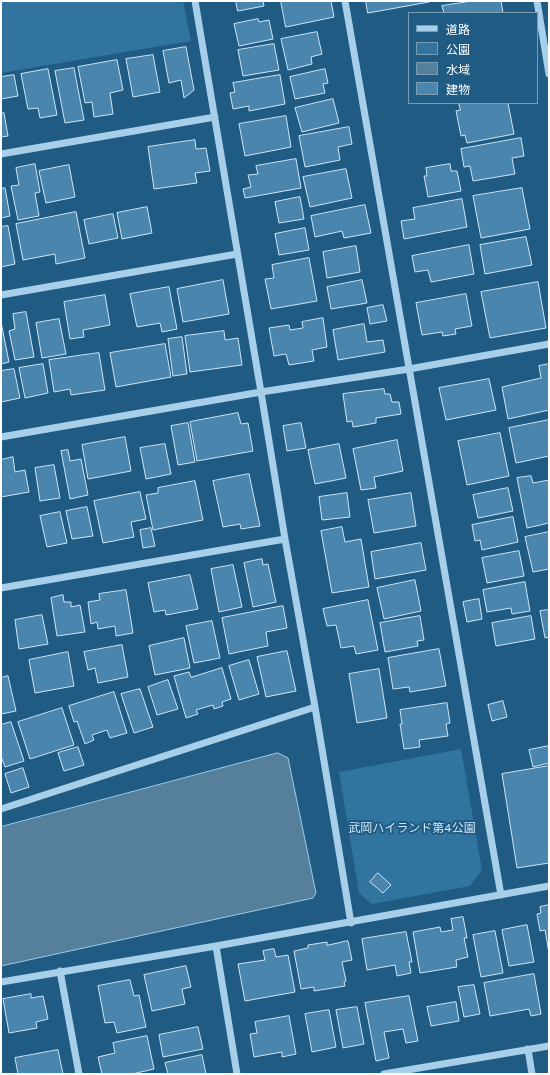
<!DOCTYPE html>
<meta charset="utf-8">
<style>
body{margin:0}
#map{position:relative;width:550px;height:1075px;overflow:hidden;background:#205b84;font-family:Figtree,"Noto Sans JP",sans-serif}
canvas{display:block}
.frame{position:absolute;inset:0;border:2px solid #fff;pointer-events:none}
.legend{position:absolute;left:408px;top:12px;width:130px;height:92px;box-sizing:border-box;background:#205b84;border:1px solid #799db5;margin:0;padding:5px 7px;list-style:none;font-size:12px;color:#fff}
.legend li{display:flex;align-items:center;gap:8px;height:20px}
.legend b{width:20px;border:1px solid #799db5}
</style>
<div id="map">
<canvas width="550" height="1075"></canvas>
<div class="frame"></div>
<ul class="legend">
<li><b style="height:5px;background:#a8cfe9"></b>道路</li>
<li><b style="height:11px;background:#3174a0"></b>公園</li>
<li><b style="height:11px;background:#557f9b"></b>水域</li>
<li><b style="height:11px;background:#4985ac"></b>建物</li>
</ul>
</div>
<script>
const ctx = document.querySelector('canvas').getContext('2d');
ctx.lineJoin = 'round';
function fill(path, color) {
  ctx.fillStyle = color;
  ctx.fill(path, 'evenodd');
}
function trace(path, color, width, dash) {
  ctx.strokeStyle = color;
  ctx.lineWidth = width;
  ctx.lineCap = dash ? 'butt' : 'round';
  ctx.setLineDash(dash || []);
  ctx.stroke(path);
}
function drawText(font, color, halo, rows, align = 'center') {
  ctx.font = font + ' Figtree,"Noto Sans JP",sans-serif';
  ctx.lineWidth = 4;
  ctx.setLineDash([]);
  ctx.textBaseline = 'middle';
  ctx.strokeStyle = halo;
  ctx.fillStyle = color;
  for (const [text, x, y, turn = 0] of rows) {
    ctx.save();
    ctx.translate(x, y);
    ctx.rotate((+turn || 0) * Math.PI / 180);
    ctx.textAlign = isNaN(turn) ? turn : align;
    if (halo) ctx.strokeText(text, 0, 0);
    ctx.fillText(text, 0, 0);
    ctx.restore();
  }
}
fill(new Path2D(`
 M1 1H183L191 41 1 73Z
 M461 749 482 870 470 886 372 904 359 893 339 772Z`), '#3174a0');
const water = new Path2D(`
 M278 753 288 758 316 893 313 898 1 966V827Z`);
fill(water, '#557f9b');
trace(water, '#9cccea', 1);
const building = new Path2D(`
 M236 1H263L264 6 238 11Z
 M281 1H331L334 17 286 27Z
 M366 1H428L429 2 368 13Z
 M472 1H501L503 13H444L442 6Z
 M258 19 259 22 269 20 273 39 239 46 234 24Z
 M317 32 322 54 311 57 312 64 288 70 281 39Z
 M274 44 279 70 243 76 238 50Z
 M186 47 194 90 184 98 181 80 169 83 163 51Z
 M153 55 160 92 133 97 126 59Z
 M117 60 123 90 110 93 113 114 94 117 92 102 85 103 78 67Z
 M74 68 84 120 65 123 55 71Z
 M48 69 57 115 40 118 38 108 28 109 21 74Z
 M325 69 328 83 323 84 325 93 295 99 290 77Z
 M14 75 18 96 1 99V77Z
 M280 75 285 104 249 111V106L233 109 230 93 235 92 233 83Z
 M333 99 339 123 302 132 295 108Z
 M459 103H508L514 134 467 143 465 135 461 136 456 111 460 110Z
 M4 113 8 136 1 137V114Z
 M286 116 291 147 245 156 239 124Z
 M349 127 352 144 338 147 340 160 305 167 299 136Z
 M521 138 524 156 512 158 515 174 473 181 470 166 464 167 461 149Z
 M195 140 196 149 206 148 210 171 195 173 197 183 154 189 148 147Z
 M296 159 301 188 245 198 243 189 251 187 248 175 258 174 256 166Z
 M35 164 40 192 35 193 39 216 18 220 11 186 19 185 16 168Z
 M450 164 451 171H457L461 191 428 197 424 176H427L426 168Z
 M69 165 75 197 46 203 39 171Z
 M346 169 352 198 310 207 303 177Z
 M1 188H5L10 216 1 218Z
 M522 188 530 229 481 238 473 196Z
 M300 197 304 219 279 223 275 202Z
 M462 199 467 227 404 239 401 221 415 219 413 208Z
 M365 205 371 233 344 238 342 231 315 237 311 216Z
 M147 207 152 233 122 239 117 213Z
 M76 212 85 258 56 264 55 254 23 260 16 224Z
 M113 214 118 238 89 244 84 220Z
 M8 226 15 264 1 267V227Z
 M305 228 309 250 279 255 275 234Z
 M526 237 532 265 485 274 480 245Z
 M469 245 474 274 431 282 428 270 415 272 412 256Z
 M356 246 360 272 327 278 323 252Z
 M309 258 317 301 271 309 265 279 274 278 272 265Z
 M223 280 229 314 183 322 177 289Z
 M362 280 367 303 331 309 327 287Z
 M538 282 546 328 490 338 481 292Z
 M169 287 177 329 162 332 160 323 137 327 130 294Z
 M466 294 472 326 455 329 456 334 443 336 442 332 422 335 416 303Z
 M105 295 110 325 83 330 84 337 70 339 64 302Z
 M383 305 387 321 370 324 367 308Z
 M26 312 34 357 15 360 9 331 15 329 13 314Z
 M323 318 327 347 312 350 314 361 289 365 286 354 274 356 269 328 289 325 290 330 303 328 302 322Z
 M59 319 66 354 42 358 36 323Z
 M1 322 9 362 1 364Z
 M364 324 367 342 383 340 385 352 338 360 333 330Z
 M224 331 225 340 238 338 242 365 190 372 185 336Z
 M182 337 187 374 173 376 168 339Z
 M165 344 171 377 116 387 110 353Z
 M99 353 105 390 71 395 70 389 54 392 49 360Z
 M43 364 48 393 25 398 19 368Z
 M549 364V410L508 419 502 387 541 378 539 366Z
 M14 369 20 398 1 402V371Z
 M489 379 496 410 446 420 439 388Z
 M384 389 385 394H390L392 402H399L401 414 376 418V423L353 427 352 421 347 422 343 394Z
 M238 413 241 424 248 423 253 451 197 461 190 422Z
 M549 420V456L516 463 509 428Z
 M188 423 195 462 178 465 171 426Z
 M301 423 306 448 287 451 283 426Z
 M500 433 509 476 467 485 458 441Z
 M125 437 131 471 88 479 82 445Z
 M397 440 403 471 374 477 376 488 361 490 353 449Z
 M165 444 171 474 146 479 140 448Z
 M339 444 346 478 315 484 308 450Z
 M68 450 70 461 81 459 88 495 70 499 61 451Z
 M13 457 15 472 25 470 29 492 1 497V460Z
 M54 465 60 498 40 501 35 468Z
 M249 474 260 526 241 529 240 524 223 527 213 481Z
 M531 476 533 483 549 480V523L527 528 517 478Z
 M195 481 203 520 153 530 146 495 158 493V488Z
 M508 488 513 511 478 518 473 495Z
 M140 492 146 519 131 522 134 537 103 543 94 501Z
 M347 493 350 517 322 520 319 497Z
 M411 493 416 526 374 533 368 500Z
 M87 507 93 536 72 539 66 511Z
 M60 512 67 543 47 547 40 516Z
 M513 517 518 542 482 550 480 540 475 541 472 525Z
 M342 527 345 542 361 539 369 587 332 593 321 531Z
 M151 528 155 546 143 548 140 530Z
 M549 532V569L533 572 525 537Z
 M421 543 426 570 375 579 371 552Z
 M519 551 524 576 487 583 482 558Z
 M262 559 263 565 268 564 276 602 253 607 244 563Z
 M233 565 242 607 219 612 211 569Z
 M190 575 198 609 166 615 165 610 154 612 148 583Z
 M415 580 421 611 384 619 377 588Z
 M525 582 530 611 512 614 511 608 487 612 483 590Z
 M126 590 133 633 116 636 115 626 98 629 97 622 91 624 88 602 100 600 99 594Z
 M63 595 64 602H71V607L80 605 85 632 57 636 51 598Z
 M479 599 482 619 467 622 463 602Z
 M368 600 378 650 356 654 354 646 341 648 336 625 327 626 323 609Z
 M283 606 287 628 266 632 268 646 229 654 222 618Z
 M549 610V637L545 638 540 611Z
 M42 615 48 644 19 649 15 620Z
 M420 616 424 640 417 641 418 646 385 652 380 623Z
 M531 616 535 639 496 646 492 623Z
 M212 621 220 658 194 663 186 626Z
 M184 638 190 668 155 675 149 646Z
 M122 645 128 677 98 683 95 668 88 670 84 652Z
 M439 649 446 686 410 692 409 687 393 689 388 658Z
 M287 651 296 691 266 697 257 657Z
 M68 652 74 686 35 693 29 660Z
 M249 660 259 694 239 700 229 666Z
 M222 668 231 699 222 702 223 706 214 709 213 705 196 710 198 714 186 718 174 676 189 672 191 677Z
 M379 669 387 718 357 723 349 674Z
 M8 676 16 711 1 714V678Z
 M168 680 178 709 157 715 148 687Z
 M140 689 153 727 134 733 121 694Z
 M114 692 127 733 110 738 107 730 92 735 94 740 85 744 77 721 74 722 69 706Z
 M503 701 507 717 492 721 488 705Z
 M447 703 450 723 446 724 448 736 419 740 420 747 404 749 400 724H402L400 710Z
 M62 708 74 745 30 759 18 722Z
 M11 722 24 761 5 767 1 756V725Z
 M549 746V763L533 767 529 750Z
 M78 747 84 765 64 771 58 753Z
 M549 766V863L517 868 502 774Z
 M23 768 29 787 11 793 5 774Z
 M378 873 391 885 383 893 370 882Z
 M549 905V953L545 930 540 931 537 914 541 913 540 907Z
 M463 917 467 938H464L468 957 456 960 457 967 420 973 413 932 440 927 441 932 453 930 451 919Z
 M527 925 534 962 509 966 502 930Z
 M495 931 503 973 481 977 473 935Z
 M406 932 412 962H409L411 973 397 976 395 965 367 970 362 939Z
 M348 941 352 960 342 962 346 981 344 982 345 986 314 991V987L301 989 294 951 308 948V945L327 942V945Z
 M274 949 276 957 288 955 295 992 245 1001 238 964 265 960 263 951Z
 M186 966 191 987 182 989 185 1004 152 1011 144 975Z
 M534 974 541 1014 531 1016 529 1009 490 1016 484 983Z
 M130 980 134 996 139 995 146 1027 117 1033 114 1022 105 1023 98 986Z
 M474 985 480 1014 464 1017 458 987Z
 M31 994V998L43 996 48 1019 36 1022 37 1028 9 1033 3 999Z
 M409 996 418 1041 406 1043 403 1029 384 1032 389 1058 376 1061 365 1003Z
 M456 1002 459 1021 431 1026 427 1007Z
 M357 1007 364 1044 343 1048 336 1010Z
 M329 1010 336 1047 312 1052 305 1014Z
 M289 1016 296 1054 282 1057V1052L254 1057 250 1034 257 1033 255 1022Z
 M198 1027 203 1049 163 1057 159 1035Z
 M147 1036 154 1069 132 1074H102L98 1057 115 1053 113 1043Z
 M58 1050 63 1074H18L15 1058Z
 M202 1055 206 1074H168L165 1063Z`);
fill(building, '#4985ac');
trace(building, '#cde6f7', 1);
trace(new Path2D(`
 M195 1 261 392 285 539 315 707 351 923
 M345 1 501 895
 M537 1 549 74
 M1 154 215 117
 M1 295 237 254
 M1 437 261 392 409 369 549 344
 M1 588 285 539
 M1 809 315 707
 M216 946 237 1074
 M60 971 79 1074
 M1 982 216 946 549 886
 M528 1049 532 1074
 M384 1074 549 1046`), '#a8cfe9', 7);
drawText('12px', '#cde6f7', '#205b84', [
 ["武岡ハイランド第4公園",412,828]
]);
</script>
